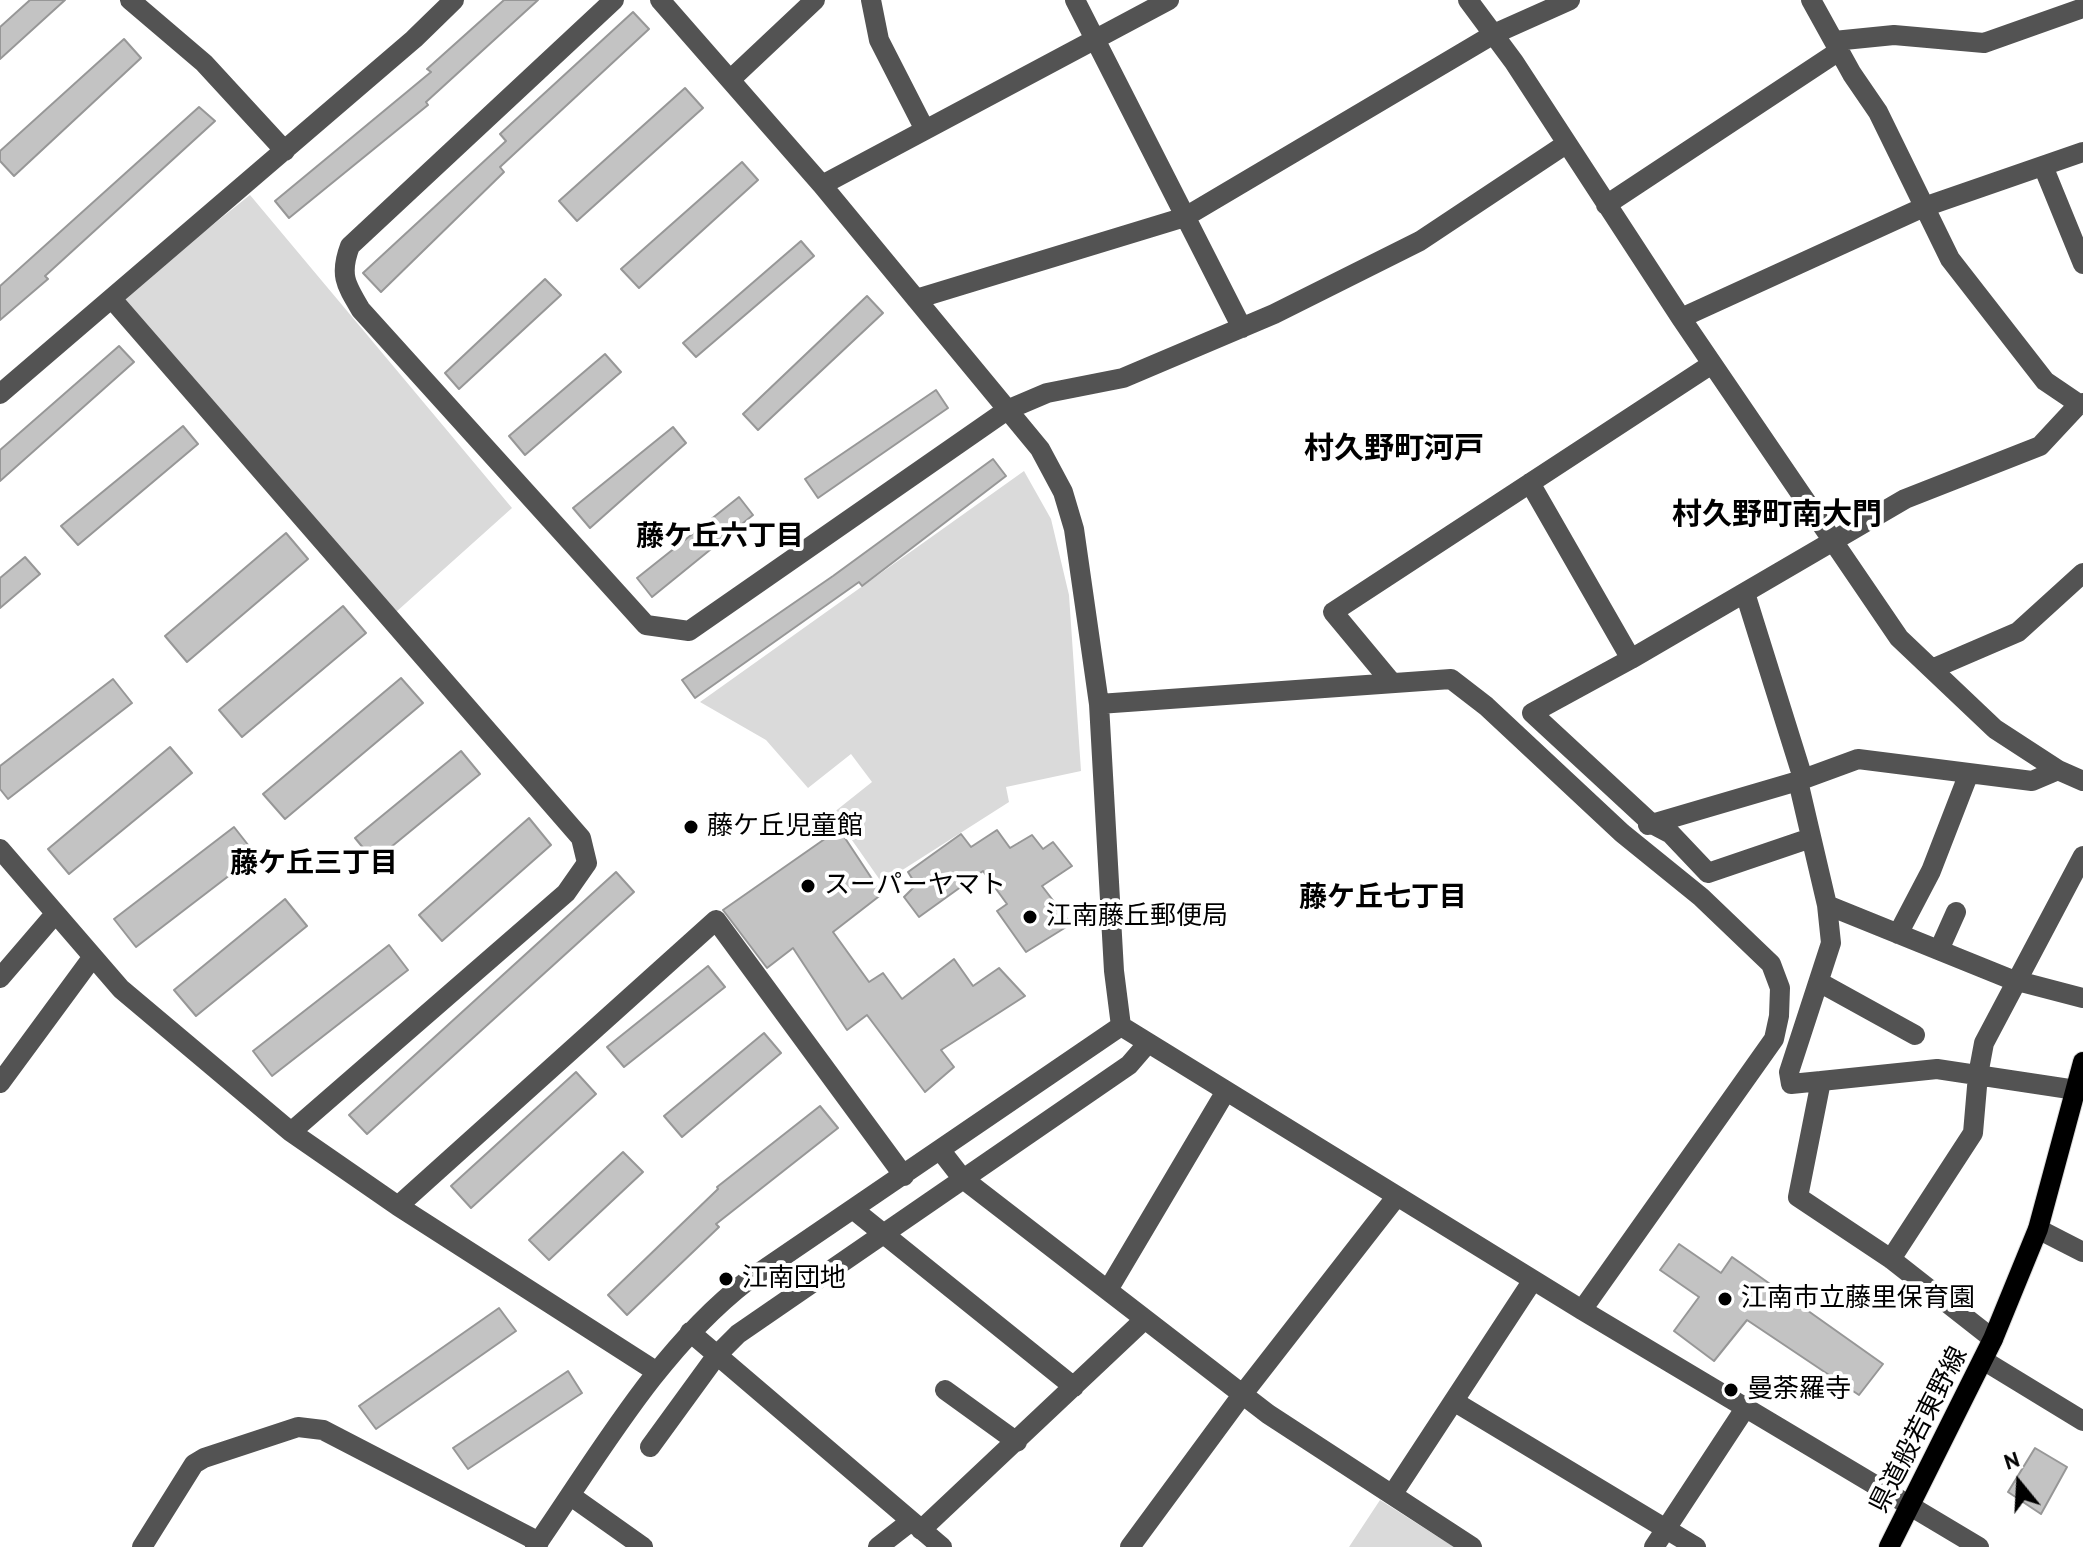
<!DOCTYPE html>
<meta charset="utf-8">
<style>
body{margin:0}
#map{position:relative;width:2083px;height:1547px;overflow:hidden;background:#fff;font-family:"PT Sans",sans-serif}
canvas{display:block}
.north{position:absolute;left:1979px;top:1443px;width:80px;height:80px;-webkit-text-stroke:6px #fff;paint-order:stroke;rotate:342deg;font-size:22px;font-weight:700;line-height:32px;text-align:center;color:#000}
.north::after{content:'';display:block;margin:auto;width:28px;height:36px;background:#000;clip-path:polygon(50% 0,100% 100%,50% 72%,0 100%)}
</style>
<div id="map">
<canvas width="2083" height="1547"></canvas>
<div class="north">N</div>
</div>
<script>
const ctx = document.querySelector('canvas').getContext('2d');
ctx.lineJoin = 'round';
function fill(path, color) {
  ctx.fillStyle = color;
  ctx.fill(path, 'evenodd');
}
function trace(path, color, width, dash) {
  ctx.strokeStyle = color;
  ctx.lineWidth = width;
  ctx.lineCap = dash ? 'butt' : 'round';
  ctx.setLineDash(dash || []);
  ctx.stroke(path);
}
function drawText(font, color, halo, rows, align = 'center') {
  ctx.font = font + ' "PT Sans","Noto Sans JP",sans-serif';
  ctx.lineWidth = 8;
  ctx.setLineDash([]);
  ctx.textBaseline = 'middle';
  ctx.strokeStyle = halo;
  ctx.fillStyle = color;
  for (const [text, x, y, turn = 0] of rows) {
    ctx.save();
    ctx.translate(x, y);
    ctx.rotate((+turn || 0) * Math.PI / 180);
    ctx.textAlign = isNaN(turn) ? turn : align;
    if (halo) ctx.strokeText(text, 0, 0);
    ctx.fillText(text, 0, 0);
    ctx.restore();
  }
}
fill(new Path2D(`
 M250 195 512 508 396 612 121 298Z
 M1024 471 1051 519 1069 595 1081 771 1006 787 1009 802 882 883 833 813 872 782 851 754 808 788 766 740 700 702Z
 M1380 1500 1454 1547H1349Z`), '#dadada');
const building = new Path2D(`
 M30 0H65L0 59V27Z
 M504 0H538L426 102 428 105 289 218 275 201 431 72 427 69Z
 M633 12 649 29 500 167 504 172 381 292 363 273 506 141 500 134Z
 M124 39 141 58 14 176 0 161V151Z
 M685 88 703 108 577 221 559 201Z
 M199 107 215 121 45 276 48 279 0 320V286Z
 M742 162 758 180 639 288 621 269Z
 M801 241 814 256 696 357 683 343Z
 M545 279 561 295 459 389 445 373Z
 M867 296 883 313 758 430 743 414Z
 M119 346 134 362 0 481V450Z
 M605 354 621 372 525 455 509 436Z
 M936 390 948 408 818 498 805 479Z
 M183 426 198 444 78 545 61 526Z
 M673 427 686 443 590 528 573 508Z
 M993 459 1006 476 862 586 859 582 695 698 682 680 833 576Z
 M739 497 753 515 652 597 637 578Z
 M286 533 308 559 187 662 165 636Z
 M25 557 40 574 0 608V578Z
 M343 606 366 633 242 737 219 710Z
 M401 678 423 703 285 819 263 794Z
 M113 679 132 703 8 799 0 789V766Z
 M170 747 192 773 69 874 48 849Z
 M461 751 480 774 374 861 355 838Z
 M529 818 551 845 442 941 419 915Z
 M234 827 256 855 136 947 114 919Z
 M839 829 882 894 833 932 869 982 883 973 902 999 954 959 973 986 999 968 1025 996 941 1050 954 1067 925 1092 867 1015 847 1030 793 948 767 968 723 910Z
 M997 830 1010 848 1032 835 1043 849 1053 842 1072 866 1042 886 1071 924 1026 952 997 911 1007 904 983 871 919 917 904 897 916 885 908 872 961 834 971 847Z
 M616 872 634 892 367 1134 349 1115Z
 M285 899 307 926 196 1016 174 990Z
 M389 945 408 970 272 1076 253 1051Z
 M708 966 725 987 624 1067 607 1047Z
 M764 1033 781 1053 682 1137 664 1116Z
 M576 1072 596 1094 471 1208 451 1186Z
 M820 1106 838 1128 716 1224 719 1227 627 1315 608 1295 718 1189 717 1187Z
 M623 1152 643 1172 549 1260 529 1240Z
 M1679 1244 1721 1273 1732 1257 1883 1364 1859 1395 1747 1320 1714 1361 1674 1331 1699 1297 1660 1270Z
 M499 1308 516 1331 376 1429 359 1406Z
 M568 1371 582 1393 468 1469 453 1448Z
 M2035 1448 2067 1467 2041 1514 2008 1492Z`);
fill(building, '#c3c3c3');
trace(building, '#979797', 2);
const major = new Path2D(`
 M1889 1547 1993 1339 2038 1229 2083 1062`);
trace(major, '#dbdbdb', 22);
trace(new Path2D(`
 M130 0 204 63 285 151
 M614 0 350 246C339 275 346 285 361 310L646 625 689 631 1007 410 1047 393 1123 378 1274 314 1420 241 1566 144
 M660 0 822 185 1040 449 1063 492 1074 529 1099 704 1114 971 1121 1026
 M871 0 879 40 925 130
 M1075 0 1242 328
 M1468 0 1514 62 1681 318 1899 638 1995 729 2058 770 2083 781
 M1811 0 1852 74 1878 112 1950 259 2045 381 2079 404 2083 403
 M1834 41 1894 35 1984 43 2083 8
 M730 80 815 0
 M2043 166 2083 264
 M822 185 1169 0
 M1606 205 1839 51
 M112 299 581 838 587 863 566 893 291 1132
 M916 299 1185 217 1494 34 1570 0
 M1681 318 1924 207 2083 152
 M0 394 414 39 454 0
 M1530 483 1631 659 1905 499 2040 446 2079 404
 M1745 593 1801 772
 M1631 659 1532 713 1652 824 1671 834 1708 873 1805 840
 M1932 669 2018 632 2083 573
 M1392 683 1333 612 1712 364
 M1099 704 1451 679 1486 706 1622 833 1701 897 1771 964 1780 988 1779 1016 1774 1039 1582 1310
 M1798 781 1827 905 2010 979 2083 998
 M1648 825 1798 781 1858 759 2032 781 2058 770
 M0 849 121 989 291 1132 398 1206 657 1372
 M1898 934 1931 871 1969 773
 M1939 950 1956 912
 M0 978 55 914
 M1819 982 1915 1035
 M1121 1026 1582 1310 1979 1547
 M1821 1081 1791 1084 1789 1072 1831 943 1827 905
 M0 1083 92 958
 M941 1151 962 1178 1268 1414 1472 1547
 M398 1206 716 920 904 1176
 M854 1210 1074 1387
 M2038 1229 2083 1252
 M1891 1259 1973 1133 1978 1075 1984 1043 2083 856
 M1108 1290 1226 1091
 M690 1332 942 1547
 M1993 1339 1891 1259 1798 1197 1821 1081 1937 1069 2076 1090
 M1983 1360 2083 1421
 M945 1390 1017 1442
 M1455 1402 1696 1547
 M650 1447 717 1355 738 1334 1129 1065 1148 1043
 M1392 1495 1533 1280
 M571 1496 643 1547
 M921 1530 1145 1319
 M142 1547 194 1464 204 1458 298 1427 323 1430 539 1542
 M535 1547C599 1455 658 1350 747 1281L1121 1026
 M878 1547 910 1522
 M1130 1547 1242 1395 1397 1196
 M1654 1547 1746 1407`), '#535353', 20);
trace(major, '#000', 20);
for (const [x, y, r, color] of [
 [691,827,8,"#000"],
 [808,886,8,"#000"],
 [1030,917,8,"#000"],
 [726,1279,8,"#000"],
 [1725,1299,8,"#000"],
 [1731,1390,8,"#000"]
]) {
  const dot = new Path2D();
  dot.arc(x, y, r, 0, 2 * Math.PI);
  ctx.fillStyle = color;
  ctx.fill(dot);
  trace(dot, '#fff', 3);
}
drawText('26px', '#000', '#fff', [
 ["藤ケ丘児童館",707,827],
 ["スーパーヤマト",824,886],
 ["江南藤丘郵便局",1046,917],
 ["江南団地",742,1279],
 ["江南市立藤里保育園",1741,1299],
 ["曼荼羅寺",1747,1390]
], 'left');
drawText('26px', '#000', '#fff', [
 ["県道般若東野線",1919,1430,-63]
]);
drawText('bold 28px', '#000', '#fff', [
 ["藤ケ丘六丁目",720,537],
 ["藤ケ丘三丁目",314,864],
 ["藤ケ丘七丁目",1383,898]
]);
drawText('bold 30px', '#000', '#fff', [
 ["村久野町河戸",1394,449],
 ["村久野町南大門",1777,515]
]);
</script>
